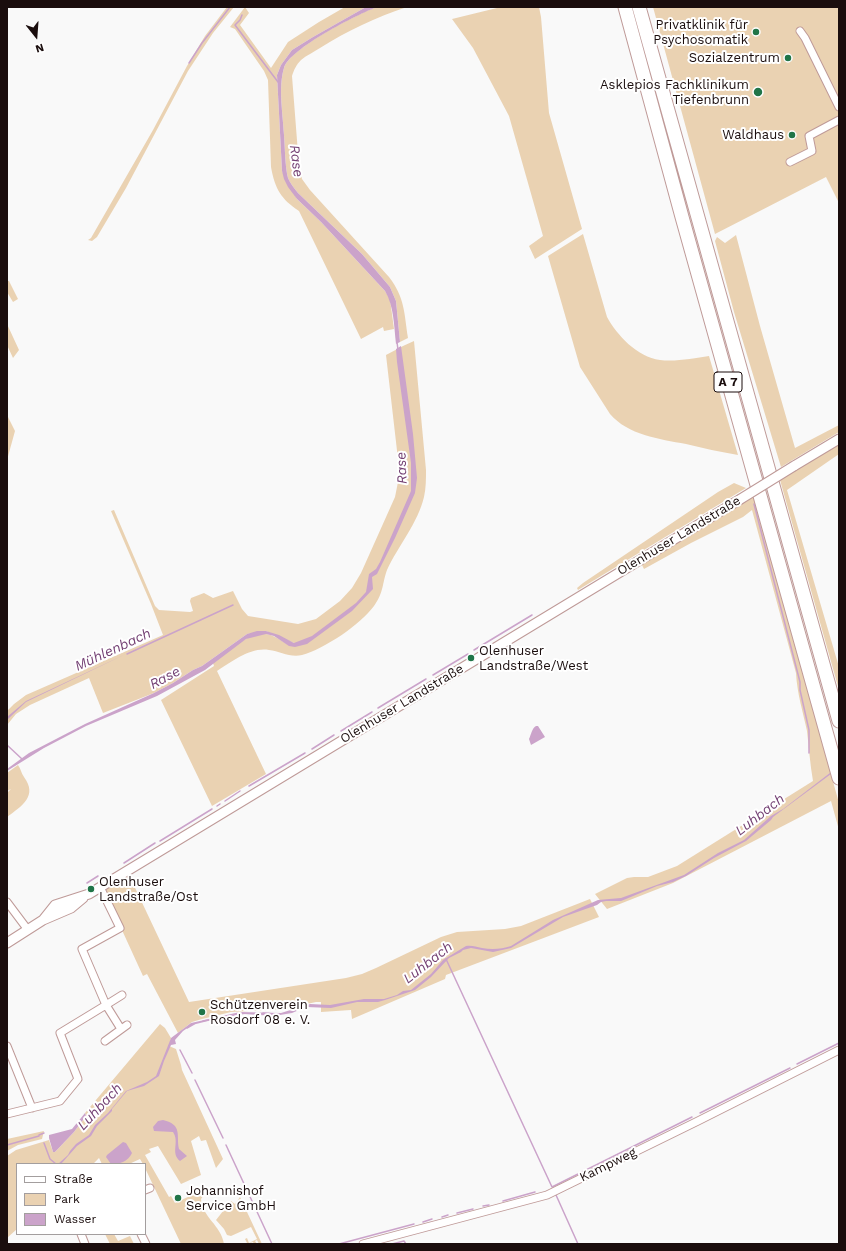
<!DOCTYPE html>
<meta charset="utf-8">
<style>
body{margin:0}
#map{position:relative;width:846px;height:1251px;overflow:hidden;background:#f9f9f9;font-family:"Work Sans",sans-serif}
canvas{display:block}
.frame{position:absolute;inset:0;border:8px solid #1a0d0d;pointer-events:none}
.legend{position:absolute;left:16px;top:1163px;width:130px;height:72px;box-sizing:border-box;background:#fff;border:1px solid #a39e9e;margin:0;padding:5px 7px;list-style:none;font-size:12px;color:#1a0d0d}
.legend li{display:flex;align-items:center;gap:8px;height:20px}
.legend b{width:20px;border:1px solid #a39e9e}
.north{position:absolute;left:16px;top:16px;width:40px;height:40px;-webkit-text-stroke:3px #fff;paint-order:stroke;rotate:163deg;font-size:11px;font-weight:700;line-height:16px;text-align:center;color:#1a0d0d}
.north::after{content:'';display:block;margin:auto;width:14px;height:18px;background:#1a0d0d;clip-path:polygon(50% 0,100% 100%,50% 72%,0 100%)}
</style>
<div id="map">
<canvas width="846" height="1251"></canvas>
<div class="frame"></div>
<ul class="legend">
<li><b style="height:5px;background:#fff"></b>Straße</li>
<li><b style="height:11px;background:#ead2b2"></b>Park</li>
<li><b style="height:11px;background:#cba3ca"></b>Wasser</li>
</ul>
<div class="north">N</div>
</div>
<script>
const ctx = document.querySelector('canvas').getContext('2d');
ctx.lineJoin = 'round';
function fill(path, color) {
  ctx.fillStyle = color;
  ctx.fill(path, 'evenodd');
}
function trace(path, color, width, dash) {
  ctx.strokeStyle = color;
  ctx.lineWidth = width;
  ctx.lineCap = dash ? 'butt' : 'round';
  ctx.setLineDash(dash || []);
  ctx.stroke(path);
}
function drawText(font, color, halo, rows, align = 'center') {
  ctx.font = font + ' "Work Sans",sans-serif';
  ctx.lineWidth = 4;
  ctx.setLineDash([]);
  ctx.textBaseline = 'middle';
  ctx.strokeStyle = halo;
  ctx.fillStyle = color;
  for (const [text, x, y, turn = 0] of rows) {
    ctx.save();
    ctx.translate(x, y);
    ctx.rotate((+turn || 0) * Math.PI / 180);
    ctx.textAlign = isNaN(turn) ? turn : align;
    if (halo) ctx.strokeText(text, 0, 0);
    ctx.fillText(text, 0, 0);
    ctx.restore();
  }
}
fill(new Path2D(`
 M227 7H234L213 33 188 71 126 188 97 237 92 241 88 240 91 238 153 130 187 66 205 36Z
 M245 7 249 13 240 25 271 68 288 42 319 22 345 7H366L313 37 292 50 281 65 277 75 282 171 297 199 321 222 385 291 390 299 394 329 384 331 383 327 361 339 299 211C281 199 275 189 271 167L268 80 264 71 235 29 230 27Z
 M377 7H407C376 17 347 31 320 48 314 52 307 55 301 60 296 65 294 70 292 76L299 166 302 179 310 190 389 277C405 298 404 312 408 338L400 342 396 301 390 287 362 254 298 193C294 188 290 183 288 178 285 167 285 147 284 135 283 115 278 87 284 68 289 49 358 13 377 7Z
 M501 7H539L541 17 549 113 582 229 535 259 529 246 543 236 509 116 473 48 452 19Z
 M653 7H839V203L826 177 715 234Z
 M583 234 607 317C617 335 637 357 660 360 676 362 694 358 709 356L738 455C720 452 703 448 686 444 659 439 628 435 610 414L580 367 548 256Z
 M736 235 760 326 795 448 839 425V432L781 467 734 312 715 241 717 237 725 243Z
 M7 281H9L18 299 13 302 7 292Z
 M7 324 19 350 13 358 7 345Z
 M414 341 426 470C426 479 426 488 424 497 418 523 398 546 387 570 382 584 384 592 374 606 360 625 324 649 302 655 290 658 280 651 269 650 250 647 232 662 217 671L266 774 212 806 161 700 214 666 213 663C226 653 248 632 266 634 277 635 284 645 294 646V643L266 631 247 634 202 666 193 670 173 683 154 693 103 713 89 678 30 705 16 714 7 725V711L14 704 26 695 163 635 151 604 111 511 114 510 155 606 159 610 190 612 193 611 190 601 191 598 204 593 213 598 233 591 242 609 248 616 298 624 316 619 340 601 352 588 361 573 395 497 398 482 399 468 386 355 403 346Z
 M7 415 15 431 7 460Z
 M839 443V454L787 490 839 667V690L780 480Z
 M734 483 746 488 578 590 577 588 583 583 718 492Z
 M753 496 839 803V830L831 801 673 883 607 909 595 894 627 878 634 877H648L677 866 813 781C810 764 809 748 807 731 803 712 797 693 796 673L752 510 743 517 691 543 644 569 641 563Z
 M18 765C21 769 21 773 24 777 38 796 22 806 7 817V793L11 789 7 791V773Z
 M129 875 189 1002 346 978 362 974 376 968 441 937 457 932 505 929 521 926 590 899 599 917 446 975 445 979 352 1019 351 1010 321 1012V1002H316L284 1009 231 1012 202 1019 192 1022 178 1033 147 974 143 976 105 893 107 889Z
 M160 1024 165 1028 171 1038 169 1046 176 1049 181 1065 182 1070 223 1159 216 1168 206 1140 201 1141 199 1136 191 1141 201 1175 181 1184 158 1146 149 1149 151 1152 145 1155 169 1197 171 1196 175 1203 205 1189 206 1192 201 1199C202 1217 221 1225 224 1244H181L145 1168V1164H143L140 1159 129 1164H102L99 1158 93 1164H17V1229L7 1238V1156L16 1150 49 1140 53 1152H55L74 1132 86 1116 85 1113Z
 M44 1131 42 1139 18 1145 7 1151V1139Z
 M240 1197 262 1244H259L257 1240 255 1241 257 1244H254L253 1242 246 1244 247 1243 245 1239 247 1238 249 1243 257 1239 251 1227 231 1236 227 1235 224 1229 216 1220 231 1201 235 1204Z
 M105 1234H114L118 1241 130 1236 134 1244H110Z`), '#ead2b2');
fill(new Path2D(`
 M366 7H377C358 14 289 49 284 68 278 87 283 115 284 135 285 147 285 167 288 178 290 183 294 188 298 193L362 254 390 287 396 301 400 342 396 344C394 326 394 306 385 291L321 222 297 199 288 187 284 179 282 171 277 75 281 65 292 50 313 37Z
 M401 346 413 434 417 478 415 493 395 538 377 574 372 577 373 589 352 611 307 644 295 647 289 646 274 636 266 634 246 639 205 670 157 696 86 726 44 748 7 771V769L29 753 85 724 154 693 173 683 193 670 202 666 247 634 257 631H266L279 635 294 643 312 636 356 603 366 592 369 574 376 569 380 562 411 491V463L397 362 396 349Z
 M128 653 26 702 7 720V717L26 701Z
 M536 726H538L545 737 531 745 529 739C531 735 532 728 536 726Z
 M839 766V768L831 774 773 817 771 820 746 841 714 858 686 876 673 882 657 886 626 899 621 901H606L601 902 597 905 563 917 511 948 493 952 471 948 463 950 461 952 449 958 431 977 415 990 385 1000 378 1002H357L331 1008 306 1007 292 1013 274 1016 245 1014 228 1016 192 1025 183 1031 175 1040 176 1044 171 1045 164 1061 159 1076 144 1086 127 1091 112 1109V1111L97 1126 91 1136 77 1146 61 1164H58L68 1155 70 1151 76 1144 89 1135 95 1125 108 1113 126 1091 147 1082 156 1076 171 1038 191 1023 240 1012 281 1013 310 1004 330 1005 364 999H384L397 995 403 991 411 990 431 974 443 960 466 946C472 945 476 947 482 948 492 950 502 949 511 946L553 920 598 900 621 898 684 875 718 853 744 840 771 816 783 809Z
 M85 1113 86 1116 74 1132 55 1152H53L49 1138V1135L72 1129Z
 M163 1120C183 1125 176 1135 179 1149L187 1156 180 1161C170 1153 180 1142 173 1132L154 1131 153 1127 158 1121Z
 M123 1142 126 1143 132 1153C128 1162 119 1164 111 1164L106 1157 107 1155Z`), '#cba3ca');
trace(new Path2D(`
 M242 15 240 20 235 25 278 82
 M189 63 202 43 230 7
 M397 342 398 350
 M754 504 800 682V690L809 730V753
 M474 650 532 615
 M127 654 233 605
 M433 675 468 654
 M378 708 426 679
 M341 731 372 712
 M7 745 22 759
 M312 749 334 735
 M249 786 305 753
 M225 801 240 791
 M217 806 220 804
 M160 841 212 809
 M124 863 155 843
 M87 883 98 876
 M446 959 552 1187 692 1117
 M263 1013 275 1014
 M203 1021 239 1014
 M187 1028 194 1024
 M180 1050 192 1073
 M797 1064 839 1043
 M195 1080 223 1138
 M700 1113 790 1068
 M39 1135 44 1133
 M44 1143 50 1159 56 1164
 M7 1145 39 1136
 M226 1145 272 1244
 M556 1195 578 1244
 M503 1201 535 1192
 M483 1206 489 1205
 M457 1213 473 1209
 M442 1217 448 1215
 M423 1222 432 1219
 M339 1244 414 1224
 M392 1244 404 1241 406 1244`), '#cba3ca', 1.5);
const minor = new Path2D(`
 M800 31 805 38 839 107
 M790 162 812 151 809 136 839 120
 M7 902 28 930
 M121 1029 106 1005 122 995
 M105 1041 127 1025
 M7 1046 32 1108
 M7 1114 60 1101 78 1079 60 1033 106 1005 82 949 120 928 100 887
 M145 1190 150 1188
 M81 1234 85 1244
 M141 1234 146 1244
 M363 1244 547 1195 698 1121 839 1050`);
const tertiary = new Path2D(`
 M794 466 839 439
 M43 920 55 905 89 894 739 500
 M7 943 43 920 71 908 83 898`);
const motorway = new Path2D(`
 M625 7 682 217 839 778
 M639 7 839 721`);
trace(minor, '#bf9a98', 9);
trace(tertiary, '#bf9a98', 11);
trace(motorway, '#bf9a98', 15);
trace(minor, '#fff', 7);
trace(tertiary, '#fff', 9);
trace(motorway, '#fff', 13);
const tertiaryBridge = new Path2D(`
 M739 500 794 466`);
trace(tertiaryBridge, '#bf9a98', 11, []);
trace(tertiaryBridge, '#fff', 9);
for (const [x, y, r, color] of [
 [756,32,4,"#207548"],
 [788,58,4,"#207548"],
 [758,92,5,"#207548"],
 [792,135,4,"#207548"],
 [471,658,4,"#207548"],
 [91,889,4,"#207548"],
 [202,1012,4,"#207548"],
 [178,1198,4,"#207548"]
]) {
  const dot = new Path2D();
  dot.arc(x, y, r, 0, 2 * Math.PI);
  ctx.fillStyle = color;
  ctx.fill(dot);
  trace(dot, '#fff', 1.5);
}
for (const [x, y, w] of [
 [728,382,28]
]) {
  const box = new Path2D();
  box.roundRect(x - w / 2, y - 10, w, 20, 3);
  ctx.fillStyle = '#fff';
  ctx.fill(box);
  trace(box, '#1a0d0d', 1);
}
drawText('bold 12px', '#1a0d0d', null, [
 ["A 7",728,382]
]);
drawText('13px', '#1a0d0d', '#fff', [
 ["Privatklinik für",748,25],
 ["Psychosomatik",748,40],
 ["Sozialzentrum",780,58],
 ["Asklepios Fachklinikum",749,85],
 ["Tiefenbrunn",749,100],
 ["Waldhaus",784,135],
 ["Olenhuser",479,651,"left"],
 ["Landstraße/West",479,666,"left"],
 ["Olenhuser",99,882,"left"],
 ["Landstraße/Ost",99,897,"left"],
 ["Schützenverein",210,1005,"left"],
 ["Rosdorf 08 e. V.",210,1020,"left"],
 ["Johannishof",186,1191,"left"],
 ["Service GmbH",186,1206,"left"]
], 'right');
drawText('13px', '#1a0d0d', '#fff', [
 ["Olenhuser Landstraße",679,536,-31],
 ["Olenhuser Landstraße",402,704,-31],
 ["Kampweg",608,1165,-26]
]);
drawText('italic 14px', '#744174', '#fff', [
 ["Rase",296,161,82],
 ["Rase",402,468,-92],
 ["Mühlenbach",113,650,-25],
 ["Rase",165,678,-28],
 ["Luhbach",760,815,-38],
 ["Luhbach",428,963,-38],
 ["Luhbach",100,1107,-47]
]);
</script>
